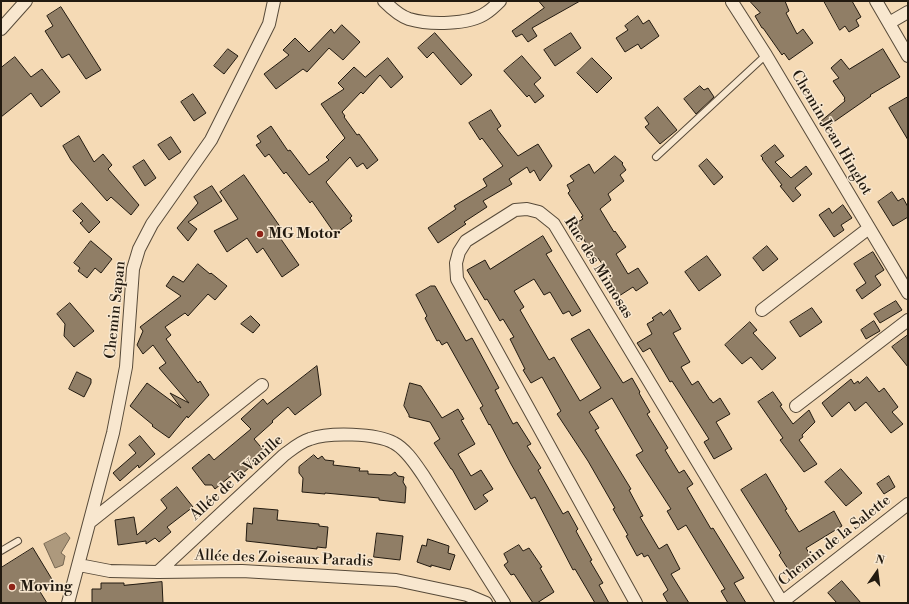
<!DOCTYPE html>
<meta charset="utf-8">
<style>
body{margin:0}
#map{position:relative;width:909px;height:604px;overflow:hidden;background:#f5dab5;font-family:"Libre Bodoni",serif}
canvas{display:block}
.frame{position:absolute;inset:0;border:2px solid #221a10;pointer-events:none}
.north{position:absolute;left:857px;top:552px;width:40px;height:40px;-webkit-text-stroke:3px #f8e7cf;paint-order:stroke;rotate:14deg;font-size:11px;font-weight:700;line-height:16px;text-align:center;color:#221a10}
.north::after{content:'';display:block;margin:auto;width:14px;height:18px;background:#221a10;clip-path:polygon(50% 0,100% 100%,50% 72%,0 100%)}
</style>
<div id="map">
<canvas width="909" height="604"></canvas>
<div class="frame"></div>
<div class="north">N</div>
</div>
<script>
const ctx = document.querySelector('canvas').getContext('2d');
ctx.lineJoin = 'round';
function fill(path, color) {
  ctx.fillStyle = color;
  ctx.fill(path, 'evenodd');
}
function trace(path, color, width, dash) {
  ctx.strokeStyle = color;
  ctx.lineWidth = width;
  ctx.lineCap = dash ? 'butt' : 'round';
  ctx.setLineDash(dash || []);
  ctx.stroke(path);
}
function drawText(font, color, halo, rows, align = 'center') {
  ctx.font = font + ' "Libre Bodoni",serif';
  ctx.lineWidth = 3;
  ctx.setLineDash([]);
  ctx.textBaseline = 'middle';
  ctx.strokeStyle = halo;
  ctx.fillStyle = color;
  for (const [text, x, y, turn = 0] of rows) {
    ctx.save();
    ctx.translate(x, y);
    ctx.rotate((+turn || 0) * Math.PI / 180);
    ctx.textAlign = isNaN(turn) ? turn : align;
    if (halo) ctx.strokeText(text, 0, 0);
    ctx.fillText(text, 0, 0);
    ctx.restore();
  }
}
const water = new Path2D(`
 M66 533 70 538 61 553 65 556 63 565 55 568 44 544Z`);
fill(water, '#ad997d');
trace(water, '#756651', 1);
const building = new Path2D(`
 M539 1H580L532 28 537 36 528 42 522 34 516 37 512 31 544 8Z
 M750 1H785L789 11 786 13 797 34 803 29 813 43 789 60 784 53 782 55 763 28H762L755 16 760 13Z
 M824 1H852L861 17 856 20 859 26 849 32 845 26 840 30Z
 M61 7 101 70 86 79 69 54 62 58 45 31 53 26 47 16Z
 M638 16 643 24 649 20 659 36 641 49 638 44 625 52 616 38 628 30 625 26Z
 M342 25 360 42 343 60 329 48 307 72 303 69 276 89 264 74 289 55 283 50 295 38 309 52 331 29 334 33Z
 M435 33 472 75 461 85 433 52 427 58 418 48Z
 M571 33 581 48 555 66 544 50Z
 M228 49 238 56 224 74 214 66Z
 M883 49 900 77 870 95 871 96 825 128 820 122 845 101 844 99 845 98 833 81 839 78 831 68 841 59 849 69Z
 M522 56 541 78 534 84 544 96 535 103 529 95 527 97 504 71Z
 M15 57 31 77 42 69 60 92 41 107 31 93 1 117V68Z
 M388 58 403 77 391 88 380 75 363 94 361 92 342 112 345 116 344 117 357 135 359 134 378 160 367 169 363 163 357 167 350 157 326 182 352 216 350 218 352 221 335 234 312 201 310 203 286 172 284 174 269 154 265 157 256 145 261 142 257 136 271 126 288 151 290 150 309 175 329 160 326 157 345 138 321 104 344 89 338 83 354 67 365 77Z
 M592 58 612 78 597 93 577 73Z
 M700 86 704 90 708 88 714 97 696 114 684 99Z
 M193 94 206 113 194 121 181 102Z
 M908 97V140L889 108Z
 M658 107 677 130 660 144 645 127 649 124 645 118Z
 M491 110 501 126 497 129 518 156 538 144 552 166 540 181 534 170 530 173 527 167 509 179 512 184 483 201 487 207 464 222 466 224 438 243 428 228 456 209 454 206 487 186 483 179 503 166 482 138 480 140 469 123Z
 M79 136 94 162 103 154 112 165 108 169 139 205 131 215 111 197 107 201 71 160 63 146Z
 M171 137 181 152 169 160 158 145Z
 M775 145 784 156 775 162 791 178 806 166 812 174 795 188 801 195 793 202 780 186 782 185 762 159 763 158 761 156Z
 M615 156 623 163 622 164 626 170 620 175 624 181 608 194 611 200 600 209 614 232 615 231 626 247 616 254 628 274 638 268 648 283 636 291 633 287 619 296 607 277 610 275 598 258 596 259 574 224 583 219 581 217 583 216 568 193 570 191 567 185 574 181 570 176 589 164 594 173Z
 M707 159 723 177 714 185 699 166Z
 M144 160 156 178 145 186 133 167Z
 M244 175 281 228 276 232 299 265 282 277 263 248 257 253 247 238 227 252 214 231 238 219 220 192Z
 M212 186 222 201 188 222 197 229 188 241 177 228 198 203 194 197Z
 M892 192 898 201 903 198 908 207V217L893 226 878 202Z
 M82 203 100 222 89 233 80 223 83 221 73 211Z
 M843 205 852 218 841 225 844 230 834 237 819 215 829 208 832 213Z
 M543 236 552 251 546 254 581 311 572 316 569 311 563 314 550 292 544 295 534 279 514 291 524 307 520 310 549 360 554 357 580 401 601 388 571 339 589 329 623 383 632 378 640 392 639 393 650 412 647 414 668 448 665 450 679 473 684 470 693 484 687 488 711 529 713 528 744 578 734 583 746 603H728L721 591 725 589 686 525 678 530 667 511 671 509 636 455 643 451 612 398 589 412 599 428 595 430 631 489 629 490 643 516 640 517 659 549 667 544 680 569 671 574 689 603H668L663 594 668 590 648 555 644 557 642 553 637 556 626 536 628 535 613 509 615 508 588 461 561 420 557 414 561 411 542 377 531 383 523 370 525 369 510 339 514 337 503 319 500 321 487 299 485 300 467 270 485 260 490 269Z
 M91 241 112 259 101 273 95 268 87 278 78 271 80 268 74 263Z
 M767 246 778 259 763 271 753 258Z
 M873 252 884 270 875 276 881 285 862 299 856 290 866 283 854 264Z
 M707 256 721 275 699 291 685 272Z
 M198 264 210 274 211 273 227 286 215 300 208 294 188 316 185 313 165 327 171 335 166 339 198 383 200 381 209 395 188 418 187 416 169 438 152 426 153 425 130 406 147 383 181 408 170 393 189 403 159 368 166 363 153 345 143 354 137 345 143 331 140 327 181 296 166 286 173 276 183 282Z
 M431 286H435L466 341 472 338 499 388 495 390 513 424 517 422 531 444 527 446 541 468 538 470 563 514 568 511 578 529 576 531 592 560 590 561 603 583 599 585 609 603H595L575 569 573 570 535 497 531 499 511 464 490 424 489 425 480 408 483 406 447 342 442 345 439 340 437 341 425 318 427 316 416 295Z
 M896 301 902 310 880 323 874 314Z
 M70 303 94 331 74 347 64 336 65 324 57 314Z
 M812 308 822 322 800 337 790 322Z
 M670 310 681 329 673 333 690 362 681 367 692 385 698 381 710 400H711L713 403 720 398 730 414 716 422 732 449 714 459 704 442 709 439 672 381 670 382 650 348 643 352 637 343 652 334 647 324 654 320 652 318 661 312 663 315Z
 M251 316 260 325 253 333 241 324Z
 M874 321 880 331 866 339 861 330Z
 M750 322 757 330 753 333 776 358 762 370 751 357 742 364 725 345Z
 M908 335V367L892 347Z
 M317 366 321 395 295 415 288 407 272 421 273 422 254 439 266 453 242 474 238 470 215 489 212 485H205L192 468 209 454 214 460 251 429 241 419 263 399 267 404Z
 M77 372 91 379V383L84 397 69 389Z
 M867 377 879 392 884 388 898 407 892 412 903 424 891 433 866 402 855 411 849 402 832 417 822 403 851 379 854 384 858 381 859 383Z
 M410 383 421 386 442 418 458 409 464 419 461 420 475 444 458 454 471 476 481 470 493 489 483 495 488 501 475 510 452 469H451L434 443 440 439 430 422 409 417V415L404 406Z
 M773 392 782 405 780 406 793 424 809 410 815 422 802 435 803 437 799 440 817 464 804 472 780 440 783 438 758 402Z
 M140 436 155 454 139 468 138 465 120 481 113 473 136 453 129 445Z
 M314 455 318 459 322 456 325 460 334 461 333 465 360 468 359 471H368V474L391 475 395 472 398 476 404 477 403 482 406 487 405 503 379 500V498L325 493V494L302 492 303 478 299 473V467Z
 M841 469 862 493 846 506 825 482Z
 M766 474 787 509 785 510 799 532 834 511 842 526 806 548 812 558 790 572 779 555 781 553 741 490Z
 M889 476 895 487 884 494 877 484Z
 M177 487 193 507 167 527 171 532 159 542 155 538 146 544V541L118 545 115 520 134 517 137 535 167 508 161 500Z
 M254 508 278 510 277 520 319 524V526L328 527 326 548 317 547V549L246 541 247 523 252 524Z
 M377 533 403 536 400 560 374 557Z
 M428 539 449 546 448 553 455 555 450 570 431 565V567L417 562 422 545 426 546Z
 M519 545 523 551 529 548 542 567 540 568 554 592 537 603H533L514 574 511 575 504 565 508 562 504 554Z
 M33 548 53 581 39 590 47 603H1V568Z
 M842 581 861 603H837L828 593Z
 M162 582 163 603H92V589H101V583H124V585Z`);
fill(building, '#907e66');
trace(building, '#221a10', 1);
const lane = new Path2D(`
 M656 157 766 55
 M1 551 18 541`);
const street = new Path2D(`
 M384 1C391 8 400 16 409 19 429 25 469 25 486 13 491 10 496 5 500 1
 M876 1 908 56
 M732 2 766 55 908 293
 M889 23 908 12
 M1 29 26 1
 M762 310 869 228
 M796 406 908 320
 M90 522 262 385
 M79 565 110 571 158 572 242 571 396 580 467 595 486 603
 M158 572 284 455C292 449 300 442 310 439 329 432 376 433 394 443 406 449 416 465 423 475L504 603
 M68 603 113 433 126 367 133 269 139 249 152 224 211 140 269 24 274 1
 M636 603 457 279 456 263 459 252 466 241 515 210 527 209 539 212 554 224 782 602
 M781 603 908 504`);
trace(lane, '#574a39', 8);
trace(street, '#574a39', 14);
trace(lane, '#f8e7cf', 6);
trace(street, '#f8e7cf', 12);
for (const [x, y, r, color] of [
 [260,234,4,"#8f2418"],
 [12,587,4,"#8f2418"]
]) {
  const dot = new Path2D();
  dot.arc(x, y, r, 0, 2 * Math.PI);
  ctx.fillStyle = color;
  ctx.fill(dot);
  trace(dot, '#f8e7cf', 1.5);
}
drawText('15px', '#221a10', '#f8e7cf', [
 ["Chemin Jean Hinglot",831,133,59],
 ["Rue des Mimosas",598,268,58],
 ["Chemin Sapan",116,310,-84],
 ["Allée de la Vanille",237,478,-42],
 ["Chemin de la Salette",835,541,-38],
 ["Allée des Zoiseaux Paradis",284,559,2]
]);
drawText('bold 15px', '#221a10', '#f8e7cf', [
 ["MG Motor",268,234],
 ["Moving",20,587]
], 'left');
</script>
